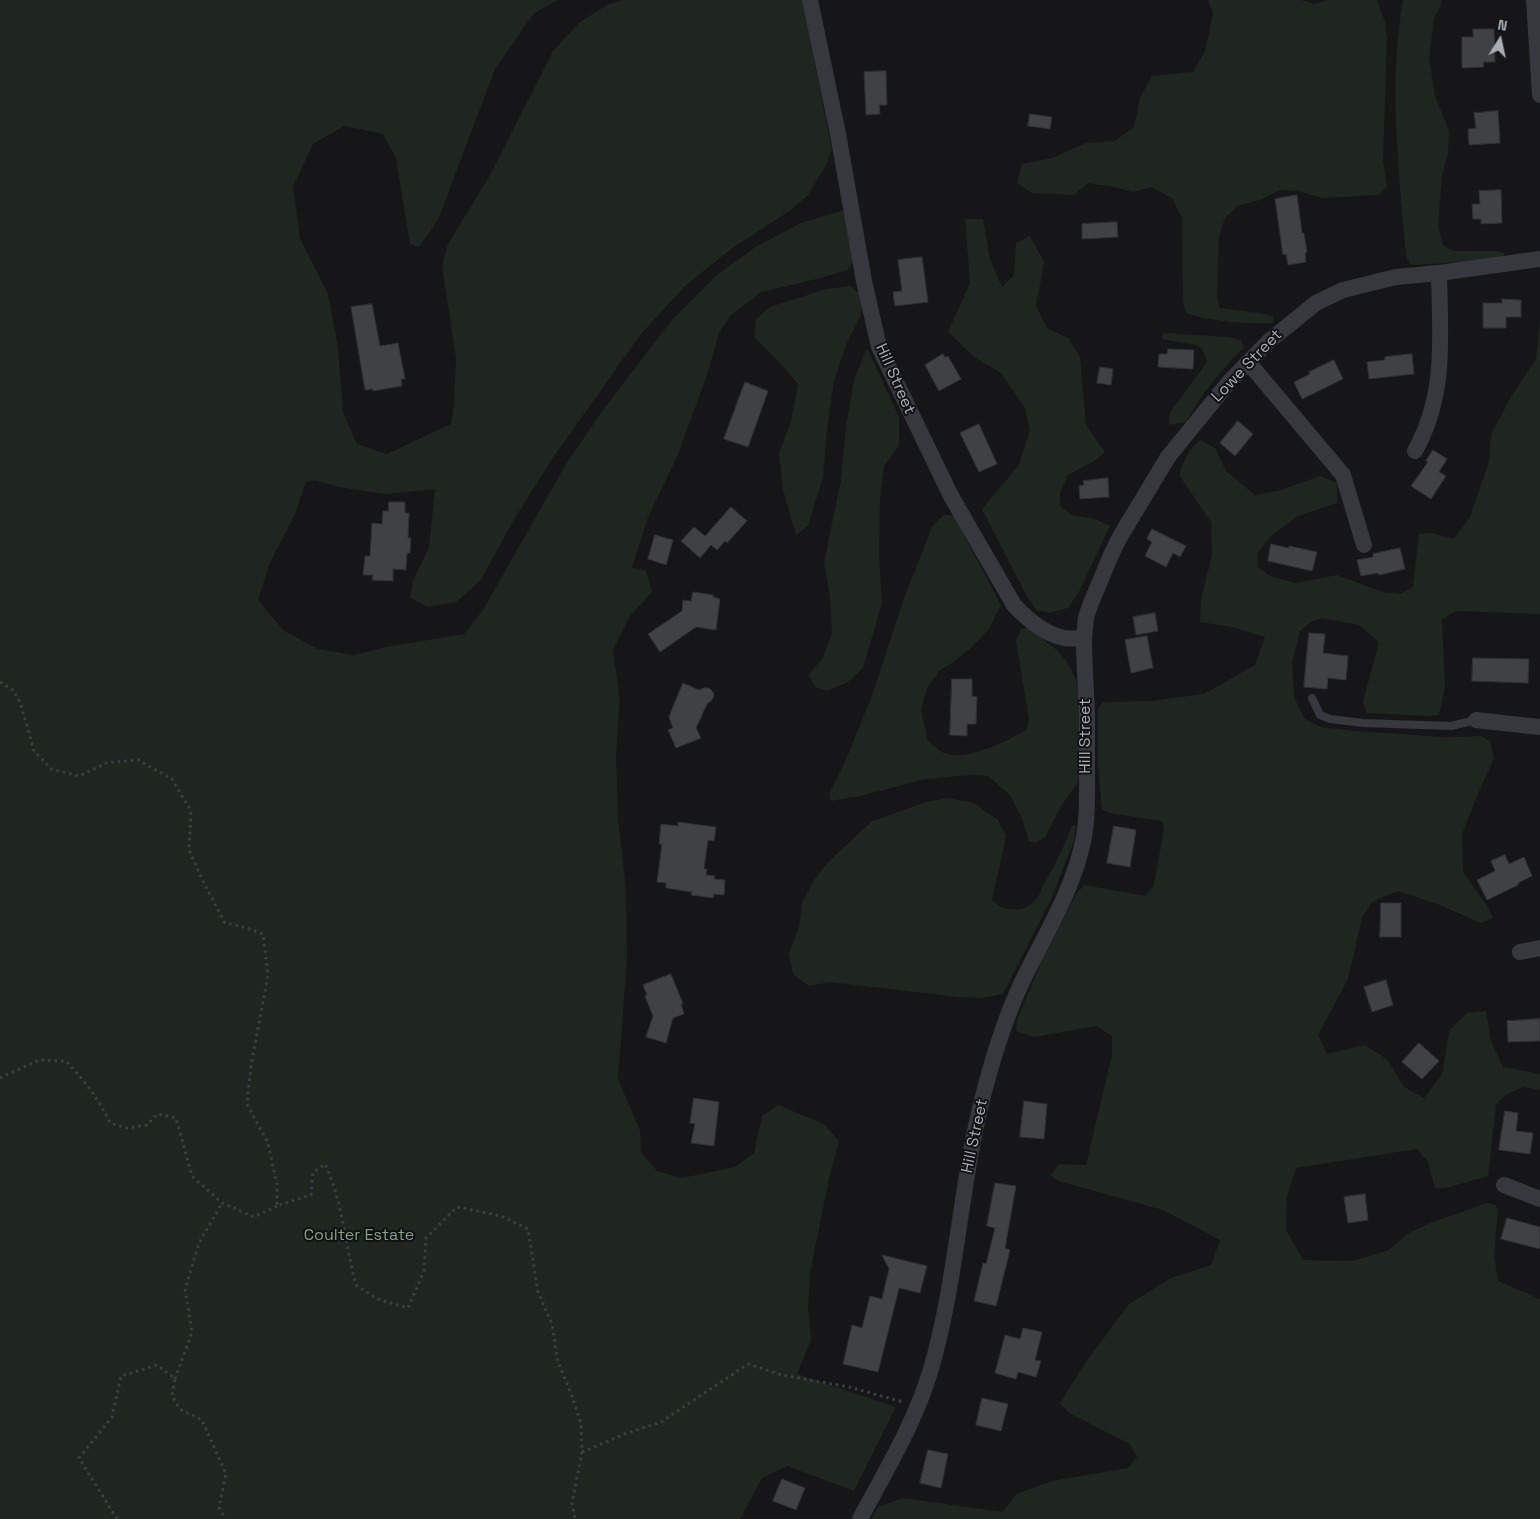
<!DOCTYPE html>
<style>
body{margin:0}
#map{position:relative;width:1540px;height:1519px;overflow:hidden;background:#161618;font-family:"Space Grotesk",sans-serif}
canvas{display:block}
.north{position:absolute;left:1475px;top:15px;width:50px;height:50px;-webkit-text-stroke:4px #111113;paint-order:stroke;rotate:10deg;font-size:14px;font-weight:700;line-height:20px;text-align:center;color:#a8adb8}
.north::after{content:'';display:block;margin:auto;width:18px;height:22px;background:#a8adb8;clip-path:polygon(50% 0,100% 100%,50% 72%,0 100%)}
</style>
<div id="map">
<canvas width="1540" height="1519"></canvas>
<div class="north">N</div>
</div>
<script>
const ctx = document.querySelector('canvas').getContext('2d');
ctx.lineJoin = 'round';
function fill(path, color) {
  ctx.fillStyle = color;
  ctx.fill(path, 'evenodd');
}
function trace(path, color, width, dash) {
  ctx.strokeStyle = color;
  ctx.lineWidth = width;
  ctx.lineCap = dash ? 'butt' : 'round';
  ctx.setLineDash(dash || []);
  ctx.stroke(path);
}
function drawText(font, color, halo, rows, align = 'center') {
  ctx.font = font + ' "Space Grotesk",sans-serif';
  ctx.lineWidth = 4;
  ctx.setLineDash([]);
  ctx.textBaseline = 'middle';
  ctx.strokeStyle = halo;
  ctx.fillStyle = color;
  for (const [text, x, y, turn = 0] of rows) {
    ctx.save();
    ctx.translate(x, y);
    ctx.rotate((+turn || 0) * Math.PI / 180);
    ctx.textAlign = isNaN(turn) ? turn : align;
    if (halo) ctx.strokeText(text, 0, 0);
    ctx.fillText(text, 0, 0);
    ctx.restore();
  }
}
fill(new Path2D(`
 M0 0H558L534 13 495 69 438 220 419 247 410 244 396 158 383 134 344 126 313 144 293 187 300 239 328 294 338 348 343 412 357 444 387 454 451 424 454 404 456 358 442 266 448 244 489 177 553 51 580 22 609 4 623 0H802L832 150 826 165 808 195 791 210 731 249 684 287 641 334 554 456 515 518 480 581 456 602 428 607 410 598 413 581 429 547 435 489 385 494 339 487 315 480 306 482 294 516 269 565 258 600 284 631 318 649 354 655 386 647 464 634 483 610 566 464 603 410 671 321 718 274 757 246 801 223 844 210 853 262 847 270 817 279 761 292 730 316 719 333 707 375 677 457 648 517 632 567 646 571 652 592 630 616 613 650 620 700 616 754 618 818 626 891 627 958 618 1079 640 1130 641 1152 657 1171 682 1178 735 1167 754 1153 762 1116 778 1105 824 1124 839 1141 830 1174 810 1273 808 1308 811 1340 797 1374 896 1407 854 1491 787 1466 762 1478 740 1519H0Z
 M1208 0H1301L1314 4 1328 0H1377L1385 22 1387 39 1383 160 1387 187 1378 195 1323 198 1297 191 1280 190 1260 200 1237 206 1225 218 1219 236 1217 296 1220 308 1265 314 1273 316V323C1245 324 1213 322 1186 313L1183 300 1182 218 1172 198 1151 187 1133 192 1114 187 1088 183 1074 195 1032 193 1017 183 1022 164 1052 158 1086 143 1115 141 1134 127 1140 98 1152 76 1193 72 1205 51 1213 14Z
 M1403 0H1441V5L1434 19 1429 58 1435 96 1449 131 1448 153 1442 175 1438 227 1443 245 1453 251H1497L1505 253 1501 259 1415 265 1410 264 1406 256C1399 171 1388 85 1403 0Z
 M965 219H983L990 259 1002 287 1014 275 1016 243 1030 236 1044 262 1036 306 1047 328 1068 338 1080 357 1086 425 1105 452 1094 461 1068 475 1060 493V506L1072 515 1095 519 1110 526 1079 592 1068 608 1050 613 1036 610 1026 595 982 509 1019 465 1030 430 1025 408 1001 373 973 356 948 332 970 283Z
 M850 286 859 293 862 306 860 317 846 345 834 381 827 429 823 477 808 526 796 535 783 490 779 453 791 422 798 384 779 362 754 337 756 319 770 307 826 289Z
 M1540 320V614L1455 611 1442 620 1445 687 1439 715 1430 716 1367 713 1363 702 1379 642 1359 625 1322 618 1311 622 1300 631 1292 663 1294 697 1304 718 1321 727 1354 731 1443 737 1481 736 1490 741 1494 759 1479 791 1462 834 1463 872 1487 906 1493 918 1481 923 1440 905 1398 891 1372 902 1362 918 1348 979 1318 1035 1327 1054 1365 1045 1388 1060 1404 1087 1424 1098 1442 1074 1449 1031 1467 1013 1486 1011 1491 1041 1503 1067 1540 1074V1090L1523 1087 1505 1095 1496 1105 1488 1176 1450 1187 1435 1189 1428 1162 1417 1149 1296 1168 1287 1196 1286 1230 1303 1260 1353 1261 1389 1250 1407 1234 1430 1223 1487 1203 1496 1205 1498 1211 1494 1256 1498 1281 1540 1299V1519H871L878 1507 903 1498 1003 1512 1016 1494 1052 1481 1128 1468 1137 1457 1130 1444 1069 1413 1060 1403 1085 1363 1129 1304 1171 1278 1211 1265 1220 1240 1163 1210 1059 1181 1050 1175 1059 1164 1086 1165 1112 1055V1036L1097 1026 1034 1037 1016 1031 1017 1020 1043 958 1077 892 1085 885 1145 896 1154 885 1164 829 1162 821 1109 813 1102 809 1098 767V709L1103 702 1151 701 1204 694 1255 665 1265 637 1232 627 1200 622 1201 599 1212 555 1211 522 1179 475C1184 461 1188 450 1200 440L1215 448 1226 471 1255 495 1281 490 1320 476 1337 483V503L1298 516 1272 535 1257 554 1258 567 1270 576 1295 583 1337 575 1382 592 1400 594 1413 587 1419 534 1432 533 1454 539 1470 517 1489 462 1491 434 1511 397 1536 359Z
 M1163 333 1229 337 1241 340 1244 348C1220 370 1202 394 1186 422L1169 425 1170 412 1207 362 1202 348 1195 345 1162 339Z
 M867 348 899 417V445L884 466 880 501 879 556 882 603 863 668 848 682 827 691 815 687 809 675 823 657 832 634 830 598 824 563 841 480 846 426 854 380Z
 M944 515 954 516 1001 605 989 629 972 647 955 661 940 670 927 688 921 710 928 741C933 745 939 751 944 753 966 762 1007 741 1026 730L1029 720 1016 641 1021 629 1028 628 1057 650 1067 662 1076 679 1080 709 1081 766 1077 784 1061 806 1045 837 1036 843 1029 841 1023 821 1010 795 988 776 970 775 926 779 860 796 831 801 829 794 845 762 873 693 903 601 932 527Z
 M948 798 974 803 998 820 1006 836 992 900C1003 911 1021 914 1034 902 1038 898 1041 891 1043 886 1054 866 1064 847 1072 826H1076L1074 841 1051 899 1003 994 981 998 958 997 830 982 809 986 793 974 789 954 799 927 802 903 814 880 827 863 871 822 926 802Z`), '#1e261f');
const building = new Path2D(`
 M1473 29H1494L1495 62H1483L1484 67 1462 68V37H1473Z
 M886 71 887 105H879L880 114 866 115 864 72Z
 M1498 111 1500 143 1469 145 1468 129 1476 128 1474 113Z
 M1030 114 1052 117 1050 129 1028 126Z
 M1501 190 1502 223 1481 224V219H1473L1472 204H1480L1479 191Z
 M1297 195 1302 233H1304L1307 252 1305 253 1306 262 1288 265 1286 254 1283 255 1275 199Z
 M1117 222 1118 237 1082 239V224Z
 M922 257 928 302 895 306 893 292 902 291 898 260Z
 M1502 299 1521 300V317H1506V328H1483V303H1502Z
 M372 304 380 346 398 343 405 379H401L402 386 373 391V389L365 390 351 307Z
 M1168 349 1194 350 1193 369 1158 367 1159 354H1167Z
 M943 354 945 358 948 356 961 379 939 391 925 365Z
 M1412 354 1414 374 1369 379 1367 362 1385 360V357Z
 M1334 360 1343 379 1302 399 1294 382 1310 374 1309 372Z
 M1100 367 1113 369 1111 385 1097 383Z
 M745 382 768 391 748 447 724 439Z
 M1238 421 1253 434 1235 456 1220 443Z
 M979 424 997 464 979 472 960 433Z
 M1433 450 1447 459 1439 472 1446 476 1431 499 1411 486 1428 462 1426 461Z
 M1108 478 1109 497 1080 499 1079 486 1084 485 1083 481Z
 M389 502H405V513H409L408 538H411L410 553H407L406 570 393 569V581L372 580 373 575H363L365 556H370L372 523 382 524 383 511H388Z
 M731 507 747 521 727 543 725 541 717 550 711 545 700 558 681 541 694 527 705 536Z
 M1152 529 1186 546 1180 557 1173 553 1166 567 1145 556 1152 542 1147 539Z
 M655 535 673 540 666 565 648 559Z
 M1271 544 1289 548V546L1317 552 1312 571 1268 561Z
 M1400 548 1405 569 1379 575 1378 573 1361 576 1357 560 1373 557V554Z
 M693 592 714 595 713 597 720 599 716 630 696 627 660 652 648 634 682 611 683 600 691 601Z
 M1155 613 1158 631 1136 635 1133 617Z
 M1309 633 1325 634 1323 653 1348 656 1346 680 1328 678 1327 689 1304 687Z
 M1147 636 1153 668 1131 673 1125 640Z
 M1473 658 1529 659 1528 683 1472 681Z
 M952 679H972V696L977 697 976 724H967V736L950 735Z
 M683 683 699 690 704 688H709L713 692 714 696 712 700 707 704 696 728 701 738 676 748 668 730 673 728 669 717Z
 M678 822 716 827 714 841 708 840 704 869H707L706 875 715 876 714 879 725 880 724 895 714 894 713 898 691 895 692 892 666 888V883L657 882 662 844H659L661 824 678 826Z
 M1114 826 1136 830 1130 867 1107 863Z
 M1505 855 1509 864 1524 857 1532 876 1518 883V885L1487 900 1477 880 1495 871 1491 861Z
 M1381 903H1401V937H1380Z
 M671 974 683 1004H681L684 1014 673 1018 666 1043 646 1037 653 1016 645 996 647 995 643 985Z
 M1386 980 1393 1005 1372 1012 1364 987Z
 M1540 1019V1041L1508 1042 1507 1021Z
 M1419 1043 1439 1061 1422 1079 1402 1062Z
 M694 1098 719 1102 714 1146 691 1143 695 1124 690 1123Z
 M1024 1101 1047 1104 1044 1139 1020 1137Z
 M1505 1111 1518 1113 1516 1131 1533 1133 1530 1154 1499 1150Z
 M995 1183 1016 1186 1005 1248 1010 1250 996 1306 974 1301 983 1263 986 1264 995 1228 987 1226Z
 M1365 1194 1368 1220 1348 1223 1344 1197Z
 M1507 1218 1540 1227V1249L1501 1239Z
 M882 1255 927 1266 920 1293 899 1288 878 1372 843 1364 852 1325 862 1328 870 1296 882 1299 889 1269Z
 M1023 1328 1042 1332 1035 1360 1041 1361 1036 1377 1018 1372 1016 1379 995 1373 1005 1335 1020 1339Z
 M982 1398 1008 1404 1001 1431 976 1425Z
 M928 1450 948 1454 941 1488 920 1483Z
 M782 1479 805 1488 796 1510 773 1501Z`);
fill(building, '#404145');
trace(building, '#303034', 1);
trace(new Path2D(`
 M0 682 13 690 20 702 34 751 51 769 79 776 107 763 138 760 172 779 191 811 189 850 204 883 225 923 247 928 263 934 268 975 251 1066 247 1104 268 1143 277 1185V1206L311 1195 313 1173 325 1164C343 1202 345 1245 356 1285L377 1299 408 1308 424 1271 426 1238 457 1207 501 1216 528 1229 538 1292 552 1324 558 1362 571 1393 581 1424 582 1452 572 1503 575 1519
 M0 1078 39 1060 66 1061C84 1080 99 1099 110 1123L127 1128 147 1125 157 1114 176 1118 192 1176 222 1203 254 1217 277 1206
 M175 1379 192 1332 185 1289 199 1243 222 1203
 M582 1452 625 1434 661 1422 748 1364 782 1375 849 1387 903 1402
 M117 1519 79 1458 112 1417 121 1376 157 1365 175 1379 172 1396 180 1409 202 1420 226 1474 219 1507 225 1519`), '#3d3f44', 3, [2.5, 4]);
trace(new Path2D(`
 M1312 698 1320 715 1330 719 1363 723 1451 726 1476 720`), '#37383d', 8);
trace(new Path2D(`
 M810 0 838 134 864 281 879 347 951 496 1014 605C1027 619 1044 634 1064 638 1070 639 1078 638 1084 639 1084 663 1086 688 1087 713 1087 731 1087 750 1087 768 1087 793 1088 818 1083 842 1072 893 1044 936 1022 982 1005 1018 993 1057 983 1096 960 1186 957 1279 931 1369 915 1423 886 1470 860 1519
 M1534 0 1540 95
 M1248 362 1343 475 1364 545
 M1415 451C1447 393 1440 337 1439 273
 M1084 639 1086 617 1091 603 1111 555 1121 535 1168 457 1229 382 1269 341 1316 303 1343 290 1396 277 1439 273 1540 259
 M1476 720 1540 727
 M1520 952 1540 948
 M1504 1185 1540 1199`), '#37383d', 16);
drawText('16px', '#a8adb8', '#111113', [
 ["Lowe Street",1247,366,-46],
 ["Hill Street",895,379,66],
 ["Hill Street",1086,736,-90],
 ["Hill Street",975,1136,-78]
]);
drawText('16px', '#7fa381', '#111113', [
 ["Coulter Estate",359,1236]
]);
</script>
